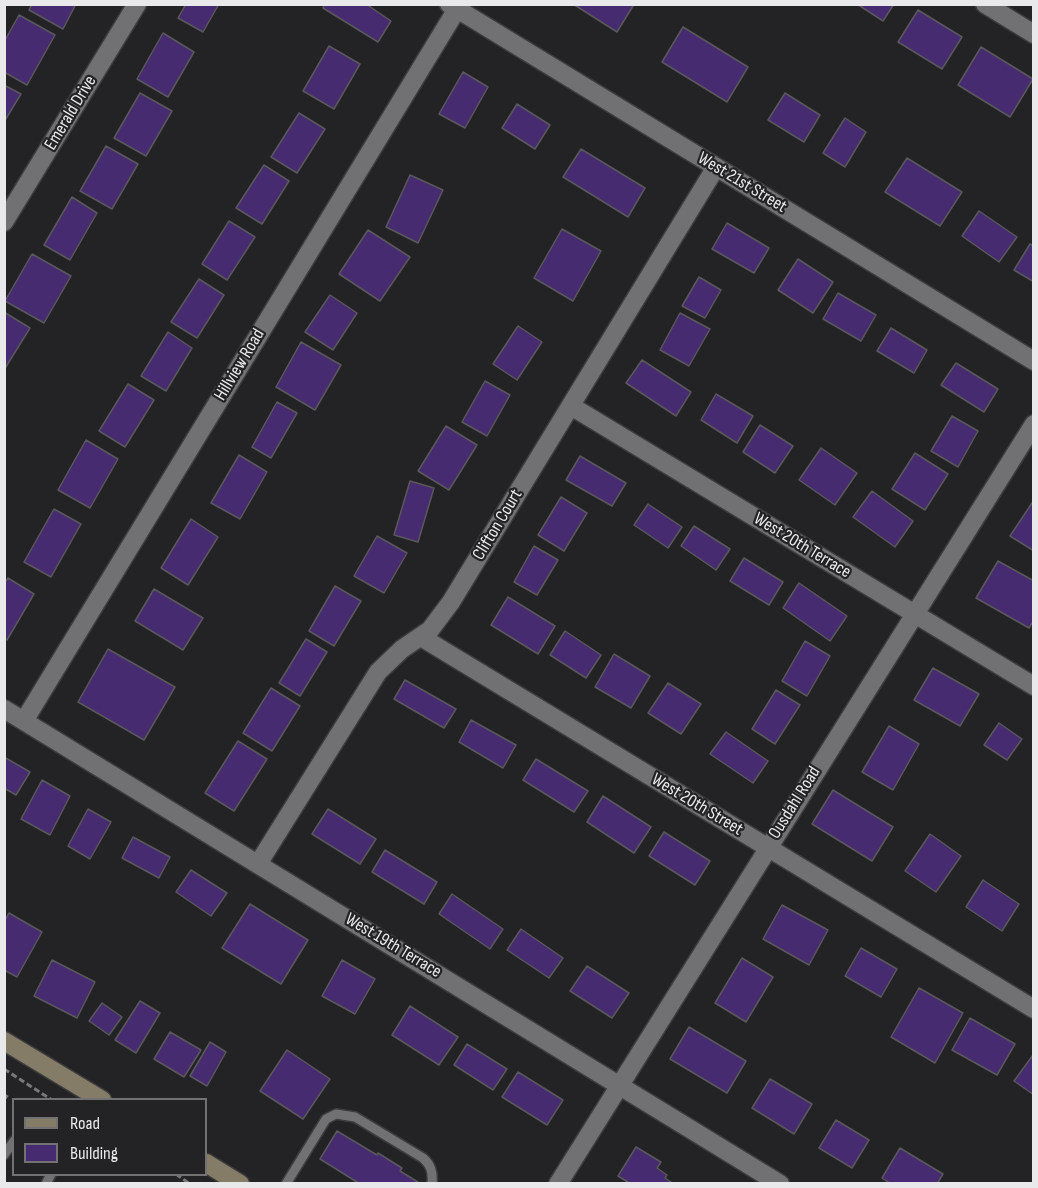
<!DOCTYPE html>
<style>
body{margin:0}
#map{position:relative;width:1038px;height:1188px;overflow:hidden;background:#232225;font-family:"Sofia Sans Condensed",sans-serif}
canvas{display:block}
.frame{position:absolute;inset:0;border:6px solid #e9e8ea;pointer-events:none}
.legend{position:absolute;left:12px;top:1098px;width:195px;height:78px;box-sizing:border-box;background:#232225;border:2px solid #727174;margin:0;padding:8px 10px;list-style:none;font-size:18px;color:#e9e8ea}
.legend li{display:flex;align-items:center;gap:12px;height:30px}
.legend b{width:30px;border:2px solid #727174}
</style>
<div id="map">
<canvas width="1038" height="1188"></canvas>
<div class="frame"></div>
<ul class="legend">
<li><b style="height:8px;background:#847c66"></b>Road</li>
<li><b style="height:16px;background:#472b70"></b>Building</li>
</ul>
</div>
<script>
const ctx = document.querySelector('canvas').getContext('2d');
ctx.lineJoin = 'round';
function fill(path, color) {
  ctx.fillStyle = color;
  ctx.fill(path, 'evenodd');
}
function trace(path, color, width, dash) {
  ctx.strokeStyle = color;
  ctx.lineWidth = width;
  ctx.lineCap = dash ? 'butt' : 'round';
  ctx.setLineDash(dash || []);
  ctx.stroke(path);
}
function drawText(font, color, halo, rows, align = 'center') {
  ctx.font = font + ' "Sofia Sans Condensed",sans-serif';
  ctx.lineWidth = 4.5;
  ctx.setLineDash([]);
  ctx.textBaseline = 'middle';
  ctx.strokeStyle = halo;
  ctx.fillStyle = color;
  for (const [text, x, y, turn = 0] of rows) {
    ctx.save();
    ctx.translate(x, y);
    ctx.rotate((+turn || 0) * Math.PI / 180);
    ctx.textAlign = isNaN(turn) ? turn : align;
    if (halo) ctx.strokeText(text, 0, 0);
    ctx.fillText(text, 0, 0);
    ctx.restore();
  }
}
const building = new Path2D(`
 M32 4H76L63 29 29 10Z
 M186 4H219L203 32 178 18Z
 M325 4H366L391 21 378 42 323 8Z
 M573 4H630L633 6 617 32Z
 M857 4H894L883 21Z
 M918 10 962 37 942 69 898 42Z
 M19 15 55 35 27 85 4 72V42Z
 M683 27 748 67 727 102 662 62Z
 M163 33 194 52 168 97 137 79Z
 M329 46 360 64 334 109 303 91Z
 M981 47 1033 79 1010 117 958 85Z
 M463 72 488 87 465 128 439 114Z
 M4 85 21 94 4 122Z
 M140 93 172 111 146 156 114 138Z
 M785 93 820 115 804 142 768 120Z
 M517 104 550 125 535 149 502 128Z
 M299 113 325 129 297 173 271 157Z
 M845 118 866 132 845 167 823 153Z
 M106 146 138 164 112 209 80 191Z
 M581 149 645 188 628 217 563 177Z
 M907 158 962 192 940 226 885 192Z
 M264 165 289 181 262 224 236 208Z
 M410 175 443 190 418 243 386 227Z
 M72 197 97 213 70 260 44 245Z
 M979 211 1017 237 999 262 962 236Z
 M229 221 255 237 227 280 202 264Z
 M727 223 769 248 754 273 712 249Z
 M562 229 601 251 573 301 534 278Z
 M368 230 410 257 380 301 339 274Z
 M1030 244 1034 246V282L1014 270Z
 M32 254 71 276 44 323 5 301Z
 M798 259 833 282 813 313 778 290Z
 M699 277 721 290 705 318 682 306Z
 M199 279 224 295 197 338 171 322Z
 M838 293 876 315 861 341 823 319Z
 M330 295 357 313 333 350 305 332Z
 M4 312 30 328 4 370Z
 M680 313 710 329 689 366 660 350Z
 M518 326 542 342 517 380 493 364Z
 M891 328 927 350 914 373 877 351Z
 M168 332 192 348 166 391 141 376Z
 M301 342 341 365 315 410 276 387Z
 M642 360 691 392 676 416 626 383Z
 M956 363 998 389 984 412 941 385Z
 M485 381 510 395 487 436 462 422Z
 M128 384 154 400 125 447 99 431Z
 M716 394 753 416 737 443 701 420Z
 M277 402 297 413 271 458 252 447Z
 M952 416 978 431 958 467 931 451Z
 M760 425 793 446 775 473 743 452Z
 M446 426 477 445 449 490 418 471Z
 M86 440 118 459 90 508 58 490Z
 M821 448 857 473 835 505 799 480Z
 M915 453 948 474 925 510 892 489Z
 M239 455 267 472 240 519 211 503Z
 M580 456 626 483 612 506 566 480Z
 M410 481 434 488 418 542 394 535Z
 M872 491 913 521 895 547 853 517Z
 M561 497 587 513 564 551 538 535Z
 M1034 500V551L1010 536Z
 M648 504 682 527 668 548 634 525Z
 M54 509 81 524 51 577 24 562Z
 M191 519 218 537 188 585 161 568Z
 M694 526 730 549 716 570 681 546Z
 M377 536 407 553 384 593 354 576Z
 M534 546 558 560 537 595 514 582Z
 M744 558 783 582 769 605 730 581Z
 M998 561 1034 581V620L1029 628 976 598Z
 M8 578 34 594 7 640 4 638V584Z
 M799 583 847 616 830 641 783 608Z
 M335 586 361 601 334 646 309 631Z
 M154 589 203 618 183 650 135 621Z
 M508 597 555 626 538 654 491 625Z
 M565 631 601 655 586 678 550 655Z
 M306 639 327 652 300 696 279 683Z
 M805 641 830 656 807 696 782 681Z
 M108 649 175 687 144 740 78 702Z
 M614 654 650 676 631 708 595 687Z
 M933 668 979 694 960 726 914 700Z
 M405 680 456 709 444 728 394 699Z
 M668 683 701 704 681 734 648 713Z
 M271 688 300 706 272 751 243 733Z
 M776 690 800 705 775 744 752 729Z
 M471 720 516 745 503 768 459 742Z
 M999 723 1022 739 1007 760 984 745Z
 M889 726 919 744 893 790 862 772Z
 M726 732 768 761 753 783 710 754Z
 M238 741 267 759 234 811 205 793Z
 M4 757 30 772 16 795 4 788Z
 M536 759 588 791 574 812 523 780Z
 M42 780 70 796 50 835 21 819Z
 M833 790 893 827 872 861 812 824Z
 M603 796 651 827 634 853 587 822Z
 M88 809 111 822 90 859 68 846Z
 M328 809 376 839 360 864 312 834Z
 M664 832 710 861 695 885 649 856Z
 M930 834 961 856 936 892 905 871Z
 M133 837 170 857 159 878 122 858Z
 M385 850 437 882 424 904 372 872Z
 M191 870 227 893 211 916 176 892Z
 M983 880 1019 904 1002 931 966 907Z
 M452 894 503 929 490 949 439 914Z
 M250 904 308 940 281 984 222 948Z
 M782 905 828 930 809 965 763 939Z
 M9 913 42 932 17 977 4 970V922Z
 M521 929 563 958 549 978 507 950Z
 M861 948 897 969 881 997 845 976Z
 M742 958 773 977 746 1022 715 1003Z
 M52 960 95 982 77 1018 34 996Z
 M342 960 375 979 355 1014 322 996Z
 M587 966 629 993 612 1018 570 991Z
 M919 988 963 1013 935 1063 891 1037Z
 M140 1001 160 1013 136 1053 115 1040Z
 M102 1003 122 1017 109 1035 89 1021Z
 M410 1006 458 1037 439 1065 392 1035Z
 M970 1018 1015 1044 997 1075 952 1050Z
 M689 1027 746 1061 727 1093 670 1059Z
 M170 1032 201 1050 184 1077 154 1059Z
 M210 1042 226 1052 207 1086 190 1076Z
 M467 1044 507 1069 493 1090 454 1065Z
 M287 1050 330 1079 303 1119 260 1091Z
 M1033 1055 1034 1056V1095L1014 1081Z
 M518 1072 563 1100 547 1125 502 1097Z
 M770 1079 812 1104 794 1134 752 1108Z
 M836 1120 869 1140 852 1168 819 1148Z
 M337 1131 377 1155 378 1153 402 1168 400 1171 421 1184H360L320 1159Z
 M636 1147 661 1162 657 1168 667 1175 665 1178 674 1184H631L618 1176Z
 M900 1148 943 1174 937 1184H891L882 1178Z`);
fill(building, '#472b70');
trace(building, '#59585b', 1.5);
const lane = new Path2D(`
 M4 1155 14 1141
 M46 1184 51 1174
 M286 1184 326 1119 336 1114 355 1117 423 1158C431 1165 433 1172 432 1184`);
const street = new Path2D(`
 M449 4 1034 361
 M985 4 1034 34
 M4 222 137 4
 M571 406 1034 686
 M421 637 1034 1009
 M4 709 780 1184
 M24 721 457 9
 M258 864 378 672 402 649 430 630 451 602 716 167
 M558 1184 1034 424`);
const secondary = new Path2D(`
 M4 1041 102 1100
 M206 1163 240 1184`);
trace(lane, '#3d3c3e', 12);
trace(street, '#3d3c3e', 21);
trace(secondary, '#3d3c3e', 21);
trace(new Path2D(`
 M4 1069 52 1100
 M4 1100 9 1093
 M176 1174 190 1184`), '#79787a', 3, [6, 3]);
trace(lane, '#717073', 9);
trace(street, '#717073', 18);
trace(secondary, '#847c66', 18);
drawText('18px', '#e9e8ea', '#232225', [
 ["Emerald Drive",71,113,-59],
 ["West 21st Street",742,183,31],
 ["Hillview Road",240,365,-59],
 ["Clifton Court",498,525,-59],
 ["West 20th Terrace",802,546,31],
 ["Ousdahl Road",795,803,-58],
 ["West 20th Street",697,805,31],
 ["West 19th Terrace",393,946,31]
]);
</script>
